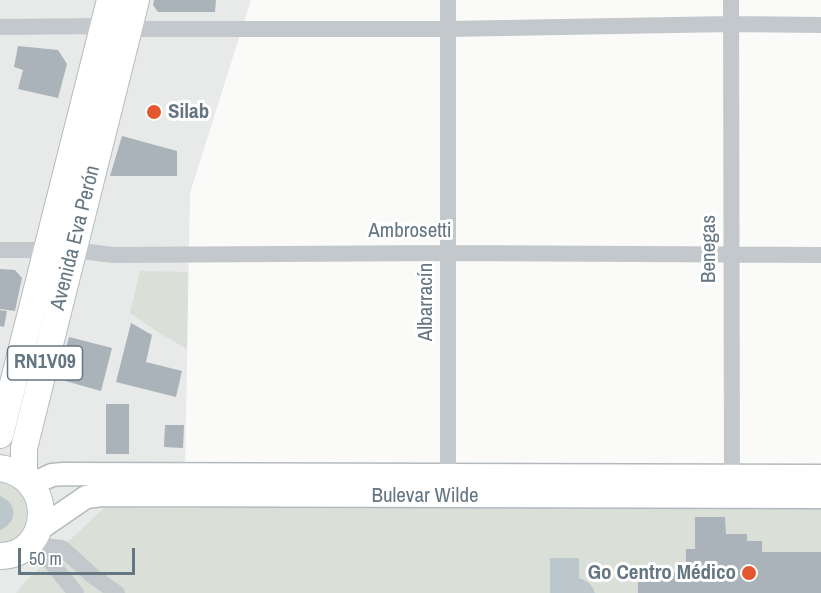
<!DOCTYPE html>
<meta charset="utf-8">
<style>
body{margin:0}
#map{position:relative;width:821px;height:593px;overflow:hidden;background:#fafaf8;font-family:"Archivo Narrow",sans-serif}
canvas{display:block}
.scale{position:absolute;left:18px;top:548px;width:117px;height:27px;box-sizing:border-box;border:3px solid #657683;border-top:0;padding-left:8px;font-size:18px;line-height:21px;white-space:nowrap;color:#657683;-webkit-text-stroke:4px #fff;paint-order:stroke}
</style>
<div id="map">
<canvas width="821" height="593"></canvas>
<div class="scale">50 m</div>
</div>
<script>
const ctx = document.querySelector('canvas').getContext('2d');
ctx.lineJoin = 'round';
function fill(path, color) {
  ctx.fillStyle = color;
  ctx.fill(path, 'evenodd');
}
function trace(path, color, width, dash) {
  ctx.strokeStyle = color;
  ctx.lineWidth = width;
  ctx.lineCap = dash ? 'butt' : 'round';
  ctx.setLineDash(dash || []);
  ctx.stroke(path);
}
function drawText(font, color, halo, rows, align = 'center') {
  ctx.font = font + ' "Archivo Narrow",sans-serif';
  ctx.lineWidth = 6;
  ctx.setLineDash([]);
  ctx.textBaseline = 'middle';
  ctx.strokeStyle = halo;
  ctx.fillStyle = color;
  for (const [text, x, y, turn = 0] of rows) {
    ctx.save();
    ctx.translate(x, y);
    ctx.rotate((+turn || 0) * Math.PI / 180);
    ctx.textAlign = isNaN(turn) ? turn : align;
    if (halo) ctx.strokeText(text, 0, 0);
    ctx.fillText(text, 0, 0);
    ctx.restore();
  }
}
fill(new Path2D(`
 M0 0H251L190 193 185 474 21 593H0Z`), '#e8e9e9');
fill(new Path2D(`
 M140 271 188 272 187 349 156 331 130 313Z
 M0 468 11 469 41 517 0 556Z
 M686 505 821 508V593H16L26 581 104 508Z`), '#dadfd7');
fill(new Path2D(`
 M0 496C18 503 18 523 0 530Z
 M550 558H579V578C587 581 592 584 595 593H550Z`), '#bbc7cb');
fill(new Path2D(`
 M154 0H216L215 12H158L153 5Z
 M18 46 58 50 67 64 58 98 18 89 23 70 14 67Z
 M122 136 177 151V176H110Z
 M0 269 15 270 22 278 15 311 0 309Z
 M0 310 7 311 4 327 0 326Z
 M131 323 152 335 146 362 182 371 176 397 116 382Z
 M69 337 112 348 101 391 58 379Z
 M106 404H129V454H106Z
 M165 425H184L183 448 164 447Z
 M695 517H725L726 534H747V541H762V552H821V593H638V572H677V563H686V549H695Z`), '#aab3b9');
const secondary = new Path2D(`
 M32 484 52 475 63 474 821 476
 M38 530 86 497 102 495 821 497`);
const primary = new Path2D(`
 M0 435 110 0
 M0 468C57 476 52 556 0 556
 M24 476V448L136 0`);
trace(secondary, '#b3babf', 25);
trace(primary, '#b5babe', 28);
trace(new Path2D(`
 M731 0 732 485
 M0 27 104 26 115 28 129 29H448L731 24 821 25
 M0 250H73L113 255 448 253 821 255
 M448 485V0
 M33 538 44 546 62 548 94 577 117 593
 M44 546 49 560 76 593`), '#c3c8cc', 16);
trace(secondary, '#fff', 22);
trace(primary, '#fff', 26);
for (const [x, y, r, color] of [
 [154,112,8,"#e4572e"],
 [749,573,8,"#e4572e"]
]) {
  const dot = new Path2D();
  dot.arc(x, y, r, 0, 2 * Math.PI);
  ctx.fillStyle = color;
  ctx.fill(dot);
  trace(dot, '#fff', 2);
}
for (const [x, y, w] of [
 [45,363,75]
]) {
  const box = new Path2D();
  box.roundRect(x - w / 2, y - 17, w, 34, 4.5);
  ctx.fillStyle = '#fff';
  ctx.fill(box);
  trace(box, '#657683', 1.5);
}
drawText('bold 20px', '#657683', null, [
 ["RN1V09",45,363]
]);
drawText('bold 21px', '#657683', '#fff', [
 ["Silab",168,112],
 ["Go Centro Médico",736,573,"right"]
], 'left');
drawText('21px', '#657683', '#fff', [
 ["Ambrosetti",410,231],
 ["Avenida Eva Perón",76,238,-76],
 ["Benegas",709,249,-90],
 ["Albarracín",426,302,-90],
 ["Bulevar Wilde",425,496]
]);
</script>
